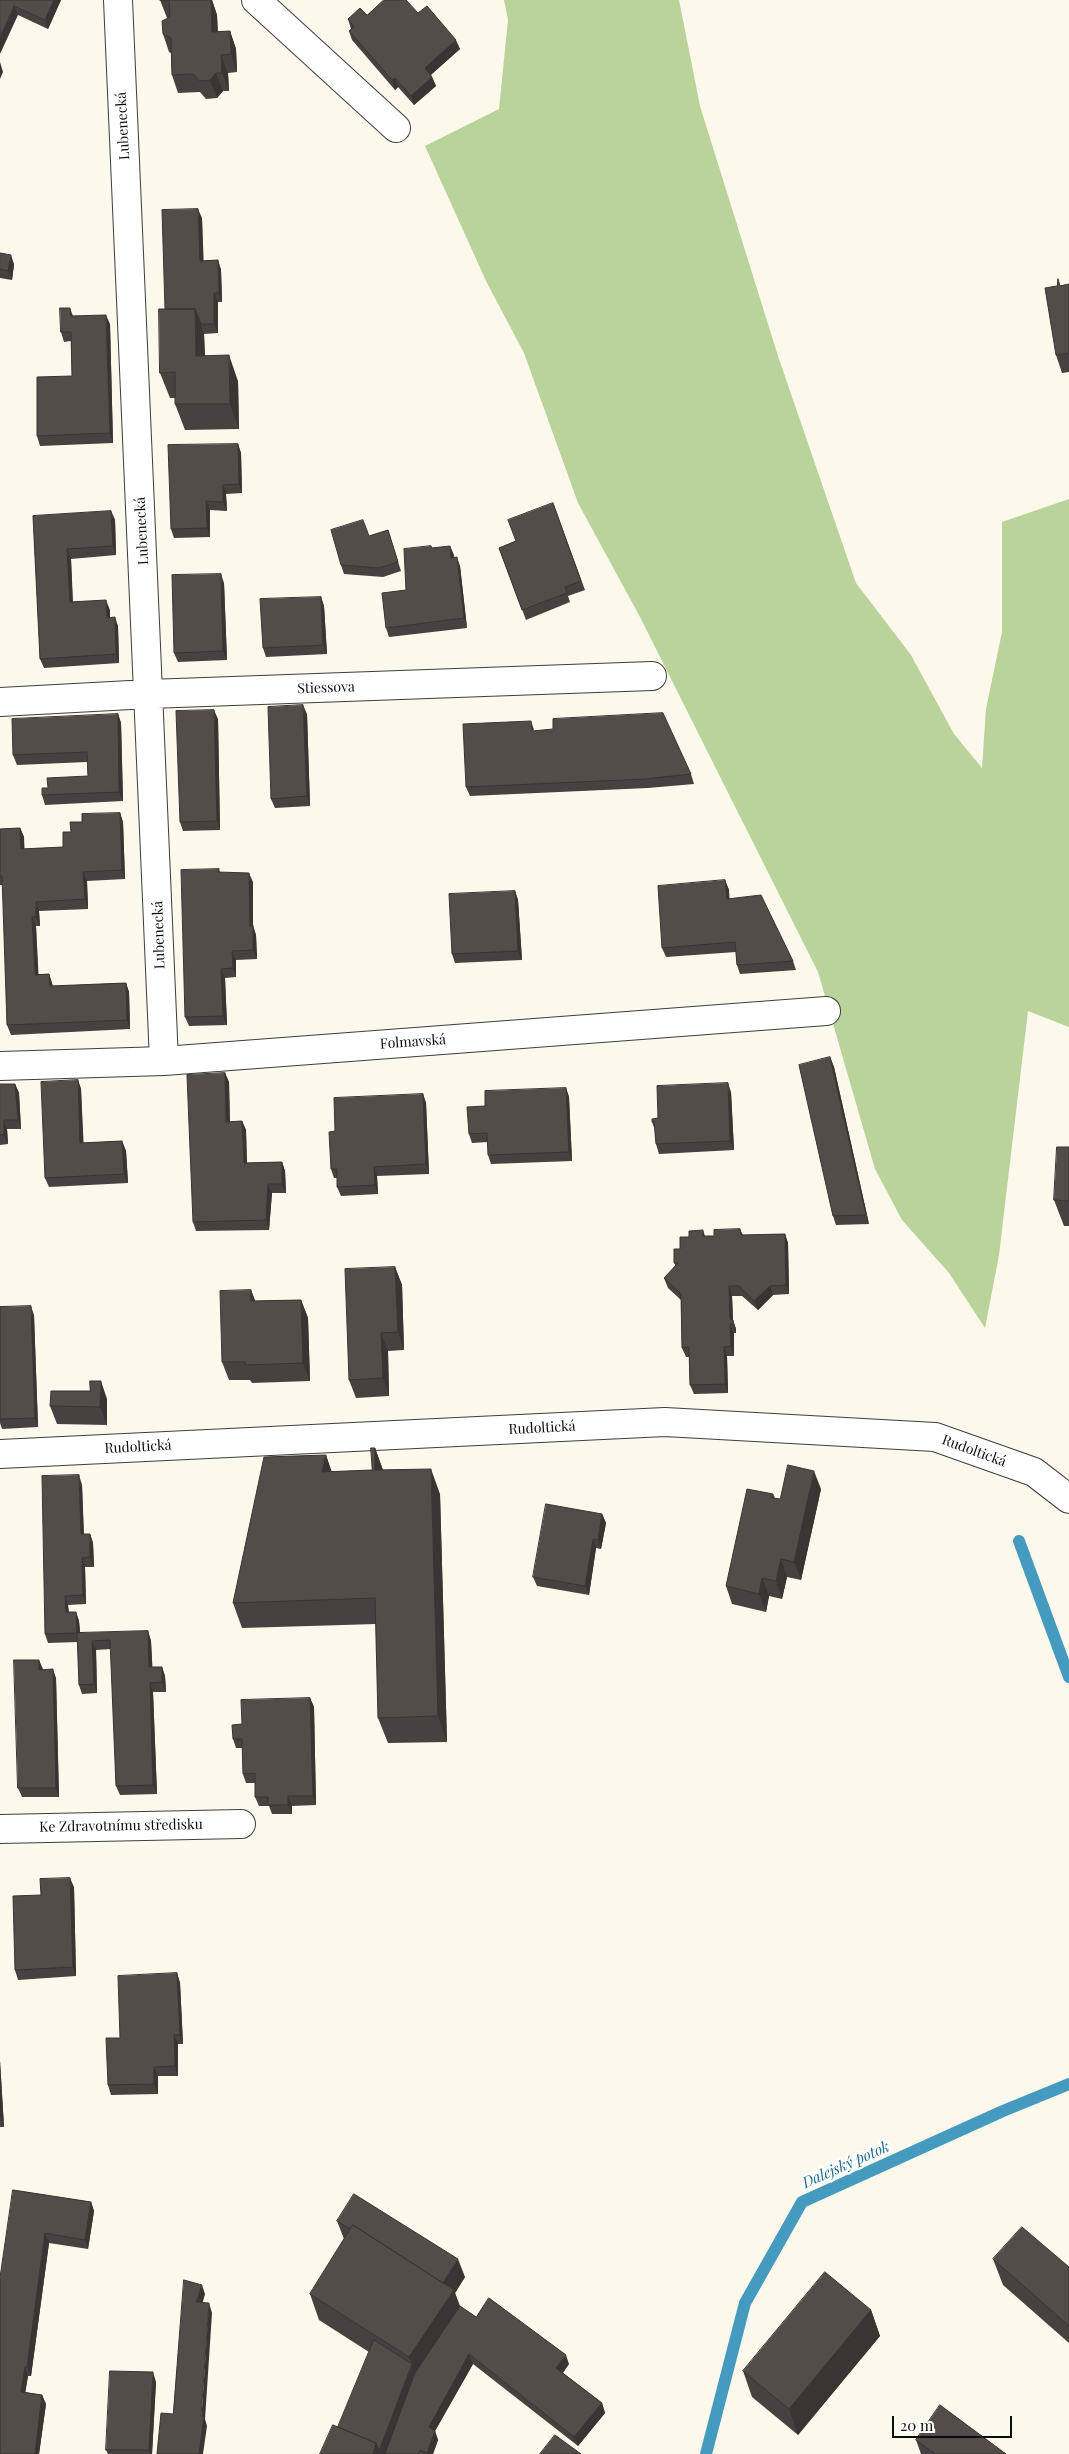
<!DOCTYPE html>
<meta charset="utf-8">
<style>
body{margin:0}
#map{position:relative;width:1069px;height:2454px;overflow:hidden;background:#fdf8ec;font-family:"Playfair Display",serif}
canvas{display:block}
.scale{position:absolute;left:892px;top:2416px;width:120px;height:22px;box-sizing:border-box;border:2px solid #0b0b0b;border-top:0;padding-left:6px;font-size:15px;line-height:18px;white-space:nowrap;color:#0b0b0b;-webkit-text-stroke:4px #fff;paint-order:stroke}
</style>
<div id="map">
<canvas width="1069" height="2454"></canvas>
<div class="scale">20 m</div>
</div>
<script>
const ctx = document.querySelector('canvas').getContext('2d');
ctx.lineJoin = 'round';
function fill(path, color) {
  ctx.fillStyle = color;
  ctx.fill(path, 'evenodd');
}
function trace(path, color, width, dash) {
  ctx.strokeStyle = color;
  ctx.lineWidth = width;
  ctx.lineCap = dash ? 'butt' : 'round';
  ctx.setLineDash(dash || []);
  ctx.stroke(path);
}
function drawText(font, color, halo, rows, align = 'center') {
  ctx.font = font + ' "Playfair Display",serif';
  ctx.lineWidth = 5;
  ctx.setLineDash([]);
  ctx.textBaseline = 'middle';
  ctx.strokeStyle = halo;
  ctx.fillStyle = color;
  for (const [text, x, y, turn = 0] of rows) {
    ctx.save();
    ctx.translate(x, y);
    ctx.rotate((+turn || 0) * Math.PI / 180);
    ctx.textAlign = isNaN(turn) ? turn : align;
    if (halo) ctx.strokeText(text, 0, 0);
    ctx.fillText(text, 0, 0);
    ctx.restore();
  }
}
fill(new Path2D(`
 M504 0H679L700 106 778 356 856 583 911 655 954 734 982 768 986 709 1002 632V522L1069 499V1027L1028 1011 999 1255 985 1328 949 1273 902 1220 875 1169 818 972 640 617 578 503 524 353 487 283 425 146 499 109 508 20Z`), '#bad39a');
trace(new Path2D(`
 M1019 1541 1069 1677
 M706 2454 745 2303 802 2202 1003 2111 1069 2084`), '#449bbf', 12);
const street = new Path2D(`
 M118 0 164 1061
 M256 0 396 128
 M0 702 149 694 652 676
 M0 1066 164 1061 826 1011
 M0 1454 665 1422 935 1437 1034 1472 1069 1499
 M0 1829 241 1824`);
trace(street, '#3e3e3e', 30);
trace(street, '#fff', 28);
fill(new Path2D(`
 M0 0H61L48 29 18 15Z
 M160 0H212L217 15 218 32 230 31 236 49 237 72 228 73 229 91H223L217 98 206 99 200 92 178 93 172 75 171 53 169 52 163 34 168 18H167Z
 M418 13 460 49 431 75 432 77 436 86 414 105 398 87 395 90 352 40 349 31 351 29 348 19 367 15Z
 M202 218 203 261 218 260 221 270 222 302H218V333L204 334 205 356 238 381 239 429 185 430 175 404V398H170L160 373 165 309Z
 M0 253 14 264 12 280 0 278Z
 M1069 284V372L1062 373 1056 355 1057 286Z
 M70 308 73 316 110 324 113 443 40 446 37 436 72 376 71 341 64 342 61 332Z
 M238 444 241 453 242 493 226 494 227 511 210 510V537L174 538 171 529Z
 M553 503 585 590 568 596 570 602 526 620 499 548 516 541Z
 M111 511 115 520 116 555 71 559 73 602 110 610V617L118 626 119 663 44 668 40 659 33 516Z
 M388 530 401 571 383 577 344 574 341 565 369 536Z
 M450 546 454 557 460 566 467 628 389 637 386 628 406 590 432 548Z
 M224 583 227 660 178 662 174 653Z
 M321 597 324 606 327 654 266 657 263 648Z
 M118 714 121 723 123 801 45 805 42 795 48 788 88 776 87 762 17 765 13 755Z
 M307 714 310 806 275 808 271 799Z
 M218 719 220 830 183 831 180 822Z
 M534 731 691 774 694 784 648 788 470 796 466 787Z
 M120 813 123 822 125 879 87 881 88 909 39 911 40 926H36L38 974H49L53 986 126 983 129 992 130 1029 11 1035 7 1025 3 885H0V829L20 828 24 837V849L63 847 71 832 82 822Z
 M219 869 220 872 253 882V926L256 935 257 959 236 960V977L225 978 227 1025 189 1026 185 1017Z
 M725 880 729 890V898L793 961 796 970 740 974 737 965 736 952 666 957 662 948Z
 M515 891 518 900 522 960 455 963 452 954Z
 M830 1057 834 1067 869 1224 836 1225 833 1216Z
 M225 1073 229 1082 230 1122 242 1121 246 1130 247 1163 282 1162 285 1171 286 1193H272L269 1230 196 1231 193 1222Z
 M78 1080 81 1089 83 1143 122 1141 126 1151 128 1183 49 1187 45 1178Z
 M0 1084H15L19 1093 21 1129H7L8 1144 0 1145Z
 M566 1088 569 1097 572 1161 491 1164 488 1155V1142L472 1143 469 1134Z
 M731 1092 734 1150 659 1154 656 1144 655 1130 652 1122 658 1118Z
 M423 1094 426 1103 429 1174 377 1176 378 1194 341 1196 337 1187V1178H334L331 1169 335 1131Z
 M1069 1147V1226H1064L1054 1200Z
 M740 1229 743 1235 785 1234 788 1243 789 1294 773 1295 758 1310 742 1296H732L733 1320 736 1329V1333H734V1356H727L728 1393 694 1394 690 1385 689 1357H686L682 1348 681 1300 668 1288 664 1278 676 1266 674 1263 680 1249 689 1237 703 1230 705 1236H714Z
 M395 1267 402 1285 404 1350 388 1351 389 1396 356 1398 349 1380Z
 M251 1290 255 1301 301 1300 308 1318 310 1381 252 1383 250 1380H229L222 1362Z
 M0 1307 34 1315 38 1427 2 1429 0 1423Z
 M107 1399V1425L57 1424 50 1406Z
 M375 1448 383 1470 440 1494 447 1742 388 1743 378 1718 376 1624 242 1628 233 1603 326 1455 331 1472 372 1470Z
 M82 1485 84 1534H90L93 1543 94 1567H85L86 1604 68 1605 69 1612H76L79 1621 80 1633 148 1631 151 1641 152 1667H162L165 1676 166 1692H153L157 1794 120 1795 116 1786 111 1649 96 1650 97 1693 82 1694 79 1685 78 1642 48 1643 45 1634Z
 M821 1489 801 1580 787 1577 782 1599 769 1596 766 1612 732 1604 726 1586 773 1494 775 1498 780 1499Z
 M602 1514 606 1523 601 1549 596 1548 589 1595 537 1586 533 1577Z
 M43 1670 56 1678 59 1797H22L18 1788Z
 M310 1698 314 1707 316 1805 292 1806V1814H272L269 1806H259L255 1797V1783H246L243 1774 242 1748H236L233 1739 242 1724Z
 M74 1887 76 1976 18 1980 15 1970 41 1895Z
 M177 1973 180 1983 183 2044H178V2076H158V2094L111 2095 108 2085 120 2038Z
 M0 2061 4 2127H0Z
 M13 2190 91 2202 94 2211 88 2249 49 2243 31 2376H28L25 2392 42 2395 46 2404 39 2454H0Z
 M337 2221 465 2277 455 2293 460 2306 476 2317 569 2364 563 2373 602 2403 605 2413 578 2446 473 2364 435 2431 438 2440 433 2454H320L338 2427 369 2352 319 2320 310 2294 344 2239Z
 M993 2259 1069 2267V2343L1003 2285Z
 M871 2310 880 2336 798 2435 752 2397 743 2371Z
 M156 2382 152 2454H108L106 2450Z
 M916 2440 1006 2454H921Z`), '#47413f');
fill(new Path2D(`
 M54 0H61L48 29 45 20Z
 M211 0H212L217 15 218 50 212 32Z
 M14 6 18 15 0 54V37Z
 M230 31 236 49 237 72 231 54Z
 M456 40 460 49 428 77 425 68Z
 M221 55 228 73 229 91 222 73Z
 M0 62 3 72 0 79Z
 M216 73 223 91 217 98 210 80Z
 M432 77 436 86 414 105 411 96Z
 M395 78 398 87 395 90 392 80Z
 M198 209 202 218 204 270 200 261Z
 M11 255 14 264 12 280 8 271Z
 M218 260 221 270 222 302 219 293Z
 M214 293 218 302V333L214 324Z
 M195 309 204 334 206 381 196 356Z
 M106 315 110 324 113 443 110 433Z
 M229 355 238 381 239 429 230 404Z
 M238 444 241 453 242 493 239 484Z
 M223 485 226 494 227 511 223 502Z
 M206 501 210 510V537L207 528Z
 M111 511 115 520 116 555 113 546Z
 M450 546 454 555 455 567 451 558Z
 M67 549 71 559 73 612 70 602Z
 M457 557 460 566 467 628 464 618Z
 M221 574 224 583 227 660 223 651Z
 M321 597 324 606 327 654 323 645Z
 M106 600 110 610V627L107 618Z
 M115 617 118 626 119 663 116 654Z
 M303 705 307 714 310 806 307 796Z
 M214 710 218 719 220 830 217 821Z
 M118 714 121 723 123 801 119 792Z
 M531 721 534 730 532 731Z
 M120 813 123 822 125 879 122 870Z
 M20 828 24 837 25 859 21 849Z
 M83 872 87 881 88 909 85 899Z
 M249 873 253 882V926L256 935 257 959 253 950 250 926Z
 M725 880 729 890 730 908 727 899Z
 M515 891 518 900 522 960 518 951Z
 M36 902 39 911 40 926 36 917Z
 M32 917 36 926 39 984 35 975Z
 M232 951 236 960V977L233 968Z
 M221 969 225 978 227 1025 223 1016Z
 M49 974 52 983 53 995 50 986Z
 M126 983 129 992 130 1029 127 1020Z
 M830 1057 834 1067 869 1224 866 1215Z
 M225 1073 229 1082 230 1132 226 1122Z
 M78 1080 81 1089 84 1152 80 1143Z
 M728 1083 731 1092 734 1150 730 1141Z
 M15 1084 19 1093 21 1129 18 1120Z
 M566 1088 569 1097 572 1161 569 1152Z
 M423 1094 426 1103 429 1174 426 1164Z
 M4 1120 7 1129 8 1144 4 1135Z
 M242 1121 246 1130 247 1173 244 1163Z
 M122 1141 126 1151 128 1183 124 1174Z
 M282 1162 285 1171 286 1193 282 1184Z
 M374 1167 377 1176 378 1194 375 1185Z
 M268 1184 272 1193 269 1230 266 1220Z
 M785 1234 788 1243 789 1294 786 1285Z
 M395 1267 402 1285 404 1350 398 1332Z
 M729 1286 732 1296 733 1320 736 1329V1333L733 1324 730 1319Z
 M770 1286 773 1295 758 1310 754 1301Z
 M251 1290 258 1308 251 1301Z
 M301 1300 308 1318 310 1381 303 1363Z
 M31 1306 34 1315 38 1427 35 1418Z
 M730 1324 734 1333V1356L731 1346Z
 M381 1333 388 1351 389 1396 383 1378Z
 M724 1347 727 1356 728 1393 725 1384Z
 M101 1381 107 1399V1425L100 1407Z
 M375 1448 384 1473 375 1470Z
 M326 1455 335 1481 322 1472Z
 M431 1469 440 1494 447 1742 438 1716Z
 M814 1471 821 1489 801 1580 794 1562Z
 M79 1475 82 1485 84 1543 81 1534Z
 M602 1514 606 1523 601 1549 598 1540Z
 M90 1534 93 1543 94 1567 90 1557Z
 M593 1539 596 1548 589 1595 585 1586Z
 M82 1558 85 1567 86 1604 83 1595Z
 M781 1559 787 1577 782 1599 776 1581Z
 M762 1578 769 1596 766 1612 759 1594Z
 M65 1596 68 1605 69 1622 66 1612Z
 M76 1612 79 1621 81 1642 77 1633Z
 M148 1631 151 1641 153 1677 149 1667Z
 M92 1641 96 1650 97 1693 94 1684Z
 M39 1660 43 1669V1679L39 1670Z
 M162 1667 165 1676 166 1692 162 1682Z
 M53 1669 56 1678 59 1797 56 1788Z
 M150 1683 153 1692 157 1794 153 1785Z
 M310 1698 314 1707 316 1805 313 1796Z
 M288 1796 292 1806V1814L288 1805Z
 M70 1878 74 1887 76 1976 73 1967Z
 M177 1973 180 1983 183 2044 180 2035Z
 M174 2035 178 2044V2076L175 2066Z
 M0 2061 4 2127 0 2115Z
 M154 2067 158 2076V2094L154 2084Z
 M91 2202 94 2211 88 2249 85 2240Z
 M45 2233 49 2243 31 2376 27 2367Z
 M458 2259 465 2277 455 2293 463 2315 391 2454H380L379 2451 412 2364 409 2357 441 2286Z
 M202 2285 205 2294 200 2312 196 2302Z
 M209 2303 212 2313 205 2419 207 2426 203 2454H199Z
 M871 2310 880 2336 798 2435 789 2409Z
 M469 2354 473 2364 435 2431 438 2440 433 2454H427L429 2427Z
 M566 2355 569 2364 559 2377 556 2368Z
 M25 2367 28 2376 24 2401 21 2392Z
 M153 2372 156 2382 152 2454H150L149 2450Z
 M42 2395 46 2404 39 2454H35Z
 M602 2403 605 2413 578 2446 574 2437Z
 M376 2443 380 2454H373Z`), '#3a3533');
const building = new Path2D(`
 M0 0H54L45 20 14 6 0 37Z
 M160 0H211L212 32 230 31 231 54 221 55 222 73H216L210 80 200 81 193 74 172 75 171 38 163 34 162 21 170 17 169 0Z
 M384 0H406L418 13 427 6 456 40 425 68 432 77 411 96 395 78 392 80 349 31 354 27 348 19 360 8 367 15Z
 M198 209 200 261 218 260 219 293H214V324H201L195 309H165L162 210Z
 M0 253 11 255 8 271 0 269Z
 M1058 279 1060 286 1069 284V353L1056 355 1045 288 1057 286Z
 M60 308H70L71 316 106 315 110 433 37 436V377L72 376 71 332H61Z
 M159 309H195L196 356 229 355 230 404H175V372L160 373Z
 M238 444 239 484 223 485V502L206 501 207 528 171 529 168 445Z
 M553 503 581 581 565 587 567 593 522 610 499 548 516 541 508 520Z
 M111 511 113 546 67 549 70 602 106 600 107 618 115 617 116 654 40 659 33 516Z
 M363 520 369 536 388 530 398 562 379 568 341 565 331 530Z
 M431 546 432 548 450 546 451 558 457 557 464 618 386 628 382 593 406 590 404 549Z
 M221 574 223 651 174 653 172 575Z
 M321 597 323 645 263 648 260 599Z
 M303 705 307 796 271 799 268 707Z
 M214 710 217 821 180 822 176 711Z
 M663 713 691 774 645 779 466 787 463 724 531 721 532 731 553 729V719Z
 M118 714 119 792 42 795V788H48L47 778 88 776 87 752 13 755 12 719Z
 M120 813 122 870 83 872 85 899 36 902V917H32L35 975 49 974 50 986 126 983 127 1020 7 1025 2 876H0V829L20 828 21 849 63 847V832H71L70 822H82V814Z
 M219 869 218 872 249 873 250 926 253 925V950L232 951 233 968 221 969 223 1016 185 1017 181 870Z
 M725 880 727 899 761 895 793 961 737 965 735 942 662 948 658 886Z
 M515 891 518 951 452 954 449 894Z
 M830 1057 866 1215 833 1216 799 1065Z
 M225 1073 226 1122 242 1121 244 1163 282 1162V1184H268L266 1220 193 1222 187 1075Z
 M78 1080 80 1143 122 1141 124 1174 45 1178 41 1082Z
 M728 1083 730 1141 656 1144 654 1121 652 1122V1119L658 1118 657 1086Z
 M0 1084H15L18 1120H4V1135H0Z
 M566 1088 569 1152 488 1155 487 1133 469 1134 467 1107 485 1106V1091Z
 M423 1094 426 1164 374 1167 375 1185 337 1187V1169H331L329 1132 335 1131 334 1098Z
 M1057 1147H1069V1201L1054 1200Z
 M740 1229 741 1235 785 1234 786 1285 770 1286 754 1301 739 1286H729L730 1319 733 1320V1324H730L731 1346 724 1347 725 1384 690 1385 689 1347 682 1348 681 1294 664 1278 678 1263H674V1249H680V1237H689V1231L703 1230V1236H714V1230Z
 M395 1267 398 1332 381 1333 383 1378 349 1380 345 1269Z
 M251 1290V1301L301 1300 303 1363 245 1365V1362H222L220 1291Z
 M31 1306 35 1418 0 1419V1307Z
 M90 1381H101L100 1407 50 1406 51 1391H90Z
 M371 1448H375V1470L431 1469 438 1716 378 1718 375 1598 233 1603 264 1457 326 1455 322 1472 372 1470Z
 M788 1465 814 1471 794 1562 781 1559 776 1581 762 1578 759 1594 726 1586 747 1489 773 1494 772 1498 780 1499Z
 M79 1475 81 1534H90V1557L82 1558 83 1595 65 1596 66 1612H76L77 1633 45 1634 42 1476Z
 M546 1504 602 1514 598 1540 593 1539 585 1586 533 1577Z
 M148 1631 149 1667H162V1682L150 1683 153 1785 116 1786 110 1640 92 1641 94 1684 79 1685 77 1633Z
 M14 1660H39V1670L53 1669 56 1788H18Z
 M310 1698 313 1796H288V1805H268V1797H255V1773L243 1774 242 1739H233L232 1725 242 1724 241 1700Z
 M70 1878 73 1967 15 1970 13 1896 41 1895 40 1879Z
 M177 1973 180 2035H174L175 2066 154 2067V2084L108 2085 106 2038H120L118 1976Z
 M13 2190 91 2202 85 2240 45 2233 27 2367H25L21 2392 42 2395 35 2454H0V2278Z
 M354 2194 458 2259 443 2283 353 2225 350 2229 337 2221Z
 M353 2225 454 2290 409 2357 310 2294Z
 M1022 2227 1069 2267V2326L993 2259Z
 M825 2272 871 2310 789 2409 743 2371Z
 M184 2280 202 2285 196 2302 209 2303 201 2416H204L199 2454H157L161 2413 173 2414Z
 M489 2298 566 2355 556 2368 602 2403 574 2437 469 2354 429 2427 435 2431 427 2453 420 2450 418 2454H385L415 2373 460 2306 476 2317Z
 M374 2340 412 2364 379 2451 376 2443 338 2427Z
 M110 2371 153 2372 149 2450H106Z
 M940 2405 1006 2454H935L916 2440Z
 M333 2425 376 2443 373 2454H320Z
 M555 2435 581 2454H540Z`);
fill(building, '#534c49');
trace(building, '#3a3533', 1);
drawText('14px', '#0b0b0b', '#fff', [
 ["Lubenecká",123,126,-93],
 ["Lubenecká",142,531,-93],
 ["Stiessova",326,688,-2],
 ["Lubenecká",159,935,-92],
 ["Folmavská",413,1042,-4],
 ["Rudoltická",542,1428,-3],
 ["Rudoltická",138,1447,-3],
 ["Rudoltická",974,1451,20],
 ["Ke Zdravotnímu středisku",121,1826,-1]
]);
drawText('italic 15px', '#226c90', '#fff', [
 ["Dalejský potok",846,2165,-24]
]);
</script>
